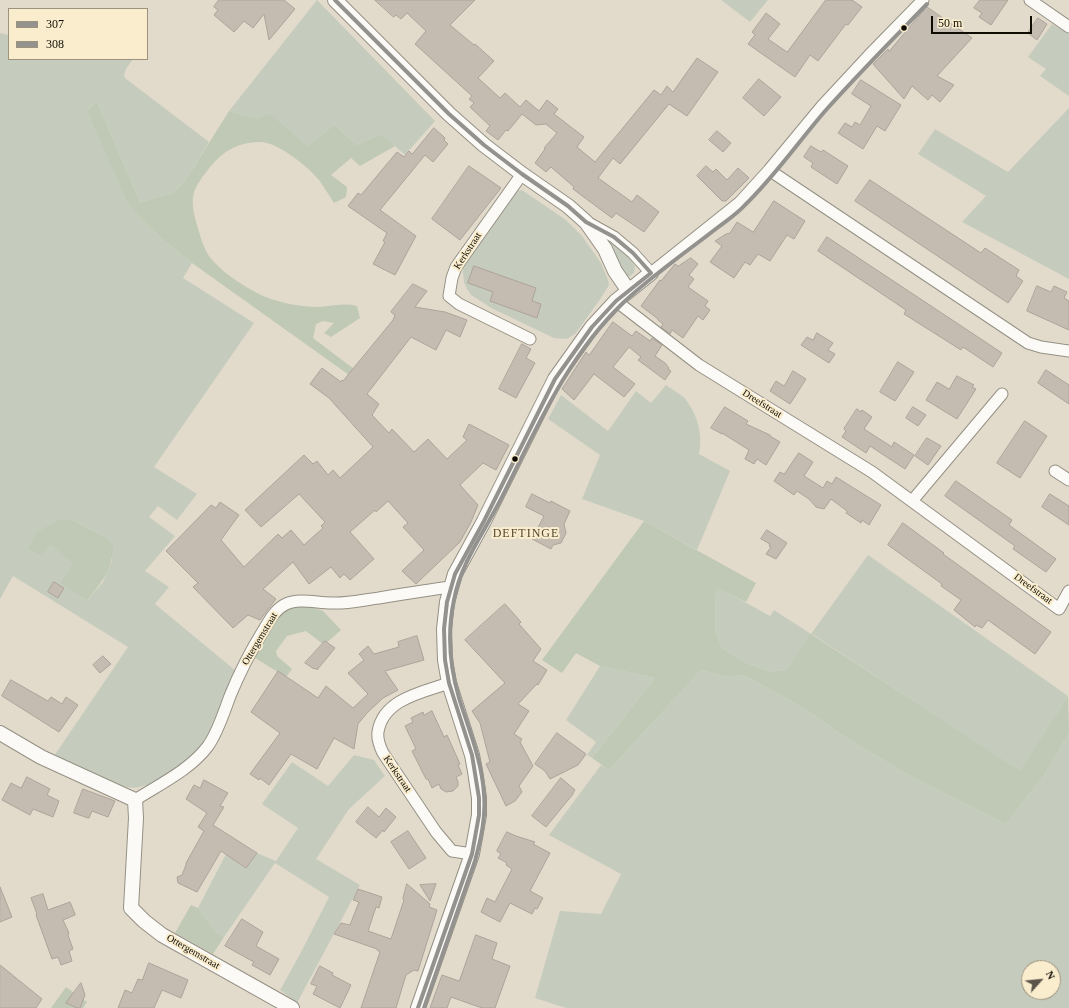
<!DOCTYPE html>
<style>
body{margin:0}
#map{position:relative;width:1069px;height:1008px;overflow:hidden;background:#e2dbcb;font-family:"Times New Roman",serif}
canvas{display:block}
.legend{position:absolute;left:8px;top:8px;width:140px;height:52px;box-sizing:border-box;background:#f9edce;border:1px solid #9c937d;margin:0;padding:5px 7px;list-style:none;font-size:12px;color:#100c03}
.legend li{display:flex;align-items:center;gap:8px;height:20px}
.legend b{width:20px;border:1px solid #9c937d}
.north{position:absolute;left:1021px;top:960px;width:40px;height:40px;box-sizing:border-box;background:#f9edce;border:1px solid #9c937d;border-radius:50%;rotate:63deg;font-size:11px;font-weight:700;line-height:16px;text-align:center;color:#100c03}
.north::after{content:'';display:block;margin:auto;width:14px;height:18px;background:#5a5449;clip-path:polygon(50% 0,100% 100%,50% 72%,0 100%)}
.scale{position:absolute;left:931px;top:16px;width:101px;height:18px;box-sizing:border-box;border:2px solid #100c03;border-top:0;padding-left:5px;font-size:12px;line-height:14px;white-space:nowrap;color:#100c03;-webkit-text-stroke:3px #f9edce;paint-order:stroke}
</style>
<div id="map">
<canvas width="1069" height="1008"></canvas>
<ul class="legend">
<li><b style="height:5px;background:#93928e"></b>307</li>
<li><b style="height:5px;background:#93928e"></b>308</li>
</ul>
<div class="north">N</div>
<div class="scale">50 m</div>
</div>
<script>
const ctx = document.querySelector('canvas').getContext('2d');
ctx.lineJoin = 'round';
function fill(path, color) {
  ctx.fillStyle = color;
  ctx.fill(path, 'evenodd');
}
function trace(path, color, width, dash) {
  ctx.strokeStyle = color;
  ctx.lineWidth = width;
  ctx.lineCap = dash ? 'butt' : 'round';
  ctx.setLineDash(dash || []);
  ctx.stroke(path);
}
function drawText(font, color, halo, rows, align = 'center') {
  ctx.font = font + ' "Times New Roman",serif';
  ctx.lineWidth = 4;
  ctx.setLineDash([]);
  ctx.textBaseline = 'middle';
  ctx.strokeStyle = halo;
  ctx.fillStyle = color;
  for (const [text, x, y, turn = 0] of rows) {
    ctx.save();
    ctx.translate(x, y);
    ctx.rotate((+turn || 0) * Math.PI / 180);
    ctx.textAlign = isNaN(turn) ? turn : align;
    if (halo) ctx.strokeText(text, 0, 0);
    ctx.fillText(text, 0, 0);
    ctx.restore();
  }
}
fill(new Path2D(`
 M317 0 435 121 405 155 381 134 357 145 334 125 307 146C285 128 256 119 229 111Z
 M721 0H768L750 22Z
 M1052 24 1069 34V96L1040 76 1046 69 1028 57Z
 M0 33 9 35V59H133L126 69 124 75 125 78 209 142 187 178 174 193 140 202 97 102 87 111 137 215 168 244 192 263 183 278 254 323 154 467 197 494 177 520 158 506 149 517 175 536 145 571 169 587 155 604 236 671 211 728 201 746 176 769 147 785 135 788 126 787 97 776 54 756 128 647 13 576 0 599ZM59 520H72L105 537 112 560 103 582 87 600 73 564 51 544Z
 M1069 108V279L962 222 986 196 918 154 935 129 1008 172Z
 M522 190 566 220 582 236 601 263 608 280 609 285 601 298 576 333 567 339 554 338 493 309 471 295 467 289 464 282 463 273V265L470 254 517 191Z
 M613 242 623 249 635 266 634 273 630 276H626L622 273 609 243Z
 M666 385C672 390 682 394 686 400 698 415 703 436 699 454L730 471 697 550 644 521 582 499 600 455 548 419 561 395 608 431 636 391 651 403Z
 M868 555 1068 696 1020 772 812 634 786 670 771 672 746 663 722 648 715 630 716 586 770 616 774 610 811 634Z
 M600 666 655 678 592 758 587 755 596 742 566 720Z
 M701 670 728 677 740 675 750 678 802 707 850 740 905 773 1006 824 1044 775 1069 733V1008H566L535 998 560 911 601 914 621 874 549 835 601 765 609 770ZM1029 968H1053V992H1029Z
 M354 755 374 760 385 776 349 809 316 859 360 885 297 1003 280 990 299 956 329 897 275 863 224 937 216 932 198 908 226 854 246 868 257 853 276 861 298 828 262 804 292 762 328 786Z`), '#c6ccbd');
fill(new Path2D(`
 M97 102 140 202 174 193 187 178 229 111 257 119 270 114 307 146 334 125 357 145 381 134 395 146 360 166 351 158 331 175 347 187 346 197 334 203C329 195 324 187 319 180 309 167 278 143 262 142 240 141 224 150 210 167 205 174 197 183 194 192 191 204 194 214 197 225 200 235 203 247 209 256 220 271 240 284 257 293 274 302 295 306 315 307 329 307 343 302 357 306L360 318 331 337 324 333 334 323 323 321 316 324 313 338 354 369 349 375 192 263 168 244 137 215 126 199 87 111Z
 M59 520H72L105 537 113 546C112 571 102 582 87 600L61 583 73 564 51 545 41 555 28 549 37 532Z
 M644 521 756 583 746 602 716 587 715 630 722 648 746 663 771 672 786 670 811 634 1020 771 1068 696 1069 733 1044 775 1006 824 905 773 850 740 802 707 750 678 740 675 728 677 701 670 609 770 592 758 655 678 600 666 576 653 562 673 542 660Z
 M309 606 323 611 341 630 324 645 306 631 287 636 276 651 277 656 292 669 286 677 255 658C262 644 278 611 293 607 298 605 304 606 309 606Z
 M191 905 198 908 216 932 224 937 213 954 175 933Z
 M66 987 87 1002 83 1008H51Z`), '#bfc9b5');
const building = new Path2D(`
 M219 0H284L295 9 269 40 264 14 253 28 244 21 234 32 214 15 218 10 214 7Z
 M375 0H475L450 25 474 45 475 44 494 61 478 78 500 98 505 93 520 107 526 100 539 111 547 100 558 109 554 114 584 137 577 147 595 162 654 90 661 95 667 86 673 92 697 58 718 72 687 116 669 104 620 164 613 158 598 178 632 202 637 195 659 212 644 232 616 213 612 218 573 189 574 187 551 167 546 172 535 163 545 149 544 148 557 133 546 124 536 125 522 114 508 131 506 130 498 140 486 131 490 126 470 107 474 103 469 99 472 96 415 44 426 31 407 13 401 19 396 15 394 17Z
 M826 0H852L862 7 848 25 846 24 818 61 810 55 795 77 748 44 755 35 752 32 766 13 780 24 768 39 787 52Z
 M980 0H1008L991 25 979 17 982 13 974 8Z
 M927 7 972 38 937 76 954 85 940 102 932 95 928 100 912 86 904 99 873 64 888 49 889 51Z
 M1038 18 1047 24 1037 40 1028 33Z
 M759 79 781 97 764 116 743 98Z
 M861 80 901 105 885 131 877 126 863 149 838 133 845 123 852 127 855 122 860 125 871 106 852 94Z
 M434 128 445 138 444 140 448 144 433 162 425 155 380 210 416 236 395 275 373 264 385 242 383 241 387 233 348 206 358 193 361 195 397 152 404 157 409 151 412 154Z
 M717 131 731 143 723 152 709 140Z
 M811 146 821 152 823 150 848 166 837 184 811 167 813 163 804 157Z
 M469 166 501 188 460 240 432 219Z
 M706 166 713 172 716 169 727 180 738 168 749 178 726 201H722L697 176Z
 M870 180 981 253 985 248 1019 270 1016 276 1023 281 1008 303 855 201Z
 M774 201 805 221 794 239 787 235 770 261 758 254 750 265 745 262 734 278 710 262 722 246 715 241 726 234 730 233 737 222 753 232Z
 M827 237 1002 353 993 367 963 347 961 350 904 314 906 310 818 251Z
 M691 258 698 264 689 275 694 279 688 287 708 301 705 306 710 310 703 320 698 316 683 338 672 330 670 334 661 327 663 324 658 320V319L641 306 660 280 661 281 675 264 678 266Z
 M474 266 536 288 532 301 541 304 537 318 490 301 493 292 468 283Z
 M413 284 427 291 415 307 445 312 467 320 460 337 446 330 436 350 411 337 367 394 379 404 372 415 389 433 392 429 414 452 428 439 447 459 467 440 463 437 469 424 509 445 496 470 483 463 460 485 478 505 471 522 460 542 416 584 402 571 424 550 403 527 408 523 388 501 376 512 375 510 350 532 374 559 350 580 344 574 340 578 331 567 309 584 293 562 263 589 276 599 260 620 248 615 233 628 193 587 198 583 166 551 211 505 216 508 220 502 239 515 221 540 244 567 278 534 282 538 291 530 304 545 323 528 321 526 325 522 299 494 261 527 245 510 304 455 313 464 317 461 328 475 333 470 340 478 373 447 329 398 310 384 322 368 341 382 342 380 343 381 393 320 395 315 391 312Z
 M1037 286 1051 292 1054 286 1067 292 1064 298 1069 301V330L1027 311Z
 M613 322 632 336 636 331 650 341 652 338 662 345 655 356 665 363 669 368 668 369 671 371 665 380 638 360 641 357 629 347 613 367 635 384 624 397 594 374 574 400 562 389 586 352 589 355Z
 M817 333 833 343 828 350 835 354 829 363 801 345 807 337 813 340Z
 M522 344 531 349 526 358 535 363 516 398 499 389Z
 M898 362 914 372 895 401 880 392Z
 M1046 370 1069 385V404L1038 383Z
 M793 371 806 379 790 404 770 391 776 381 784 386Z
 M957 376 974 385 972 387 976 389 957 419 926 400 937 382 949 389Z
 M725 407 748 421 746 424 770 435V436L780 442 766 465 757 459 754 464 745 459 749 450 722 433V434L711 428Z
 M913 407 926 415 918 426 906 418Z
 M857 409 861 412 862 410 872 417 864 429 892 447 894 442 914 455 905 469 870 446 866 453 842 437 846 431 844 429Z
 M1025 421 1047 436 1020 478 997 463Z
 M927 438 941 446 928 465 915 456Z
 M799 453 813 462 804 476 823 488 827 481 832 484 836 477 881 505 869 525 862 520 861 523 846 513 847 511 831 499 824 509 816 507 809 499 797 491 794 495 774 481 780 472 784 474Z
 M956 481 1012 520 1009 525 1056 559 1046 572 1013 549 1015 546 945 496Z
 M532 494 550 503 551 501 570 511 564 524 566 533 561 543 553 545 551 549 532 539 544 516 526 507Z
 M1050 494 1069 506V525L1042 507Z
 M903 523 944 553 943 554 1051 632 1035 654 988 620 982 628 976 625 975 627 954 610 961 600 941 586 942 584 888 545Z
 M767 530 787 543 776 559 766 554 771 547 769 546 770 544 761 539Z
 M54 582 64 588 58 598 48 592Z
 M505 604 521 622 519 624 541 649 533 661 547 670 538 685 537 684 518 704 529 711 514 734 522 739 520 742 533 766 519 786 522 792 515 801 506 806 486 764 490 762 480 723 472 711 505 683 465 640Z
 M417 636 424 660 385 671 398 690 383 698 367 713 358 724 354 749 334 738 317 769 291 754 269 785 260 778 259 780 250 774 280 733 251 712 278 671 318 698 326 686 353 708 368 694 348 673 364 660 359 654 368 646 374 654 399 647 398 642Z
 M325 641 335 648 317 670 315 668 314 669 305 663Z
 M103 656 111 664 100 673 93 665Z
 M11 680 48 701 51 697 62 704 66 697 78 705 59 732 2 696Z
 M432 711 444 737 447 735 460 764 458 765 462 774 456 777 458 782V786L453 791 446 792 441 789 439 784 432 788 428 779H426L412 751 416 749 405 726 413 722 411 718 423 712 424 715Z
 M557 733 586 754 578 765 550 779 545 771 535 764Z
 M27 777 50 789 47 795 59 801 53 817 33 809 30 815 2 800 11 783 21 788Z
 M561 778 575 790 573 793V794L546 827 532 816Z
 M204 780 228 793 220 806 224 807 213 825 257 853 246 868 221 851 197 892 178 883 177 877 182 875 186 865V863L204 831 198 827 207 813 186 799 194 785 200 788Z
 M83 789 115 801 108 817 92 811 89 818H88L74 813Z
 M368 807 379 817 386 808 396 817 384 832 383 830 376 838 356 822Z
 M408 831 426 858 409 869 391 842Z
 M507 832 516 836 535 842 533 844 550 853 530 891 543 898 537 909 535 908 532 914 510 903 500 922 481 912 487 898 495 902 512 869 506 865 507 863 498 858 501 854 497 851Z
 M407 884 430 904 429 907 437 910 418 971 414 970 406 975 396 1008H361L380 952 377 950V949L334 934 341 923 350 925 359 902 353 900 358 889 382 897 379 908 376 907 368 931 391 939 404 900 403 899Z
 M436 884 430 901 420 885Z
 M0 887 12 917 0 922Z
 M43 894 48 910 70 902 75 914V915L63 920 69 933 68 935 73 949 69 951 72 961 61 965 58 957 52 959 36 915 37 914 31 898Z
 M242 919 263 932 256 946 279 959 270 975 252 965 254 962 225 946Z
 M476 935 497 943 492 959 510 966 495 1008H482L451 997 447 1008H430L442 975 459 981Z
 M149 963 188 980 181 998 162 990 154 1008H118L125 990 132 993 138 979 142 980Z
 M0 965 42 999 36 1008H0Z
 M320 966 333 973 332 975 351 985 340 1008 313 994 317 986 311 984Z
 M81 983 85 995 80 1008H77L66 1003Z`);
fill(building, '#c4bbb1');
trace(building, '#ada39a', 1);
const minor = new Path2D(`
 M1030 0 1069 27
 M769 170 1028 343 1041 347 1069 351
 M522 174 456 267 452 278 449 296 459 304 530 339
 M587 222 614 237 633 253 651 273 740 202 769 170 822 106 874 50 923 0
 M616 301 699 365 872 472 1059 609 1069 591
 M1055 471 1069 480
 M912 501 1002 394
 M449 683C423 692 383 699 378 732 377 739 380 747 383 753L436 832 452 851 472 854
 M135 800C160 784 190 770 208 746 218 732 224 712 230 696 239 674 250 652 263 631 269 621 275 609 286 604 299 598 317 603 331 603 348 604 362 600 379 598 403 594 427 590 451 587`);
const tertiary = new Path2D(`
 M335 0 449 114 484 145 522 174 568 206 586 222 605 249 615 271 628 290
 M0 733 41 757 135 800 136 818 131 908 144 921 162 935 292 1008
 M418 1008 472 854 479 815V798L475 771 472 755 449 683 445 660 444 629 447 602 455 574 484 521 555 379 592 327 616 301 651 273`);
trace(minor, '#959084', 13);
trace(tertiary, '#959084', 16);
trace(minor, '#fbfaf7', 11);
trace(tertiary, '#fbfaf7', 14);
trace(new Path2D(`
 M335 0 449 114 484 145 522 174 568 206 586 222 614 237 633 253 651 273 616 301 592 327 555 379 484 521 455 574 447 602 444 629 445 660 449 683 472 755 479 798V815L472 854 418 1008`), '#93928e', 4);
trace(new Path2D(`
 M424 1008 475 861C481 839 486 817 484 794 482 761 469 730 459 698 450 667 447 633 454 600 461 562 485 531 502 497 537 428 566 358 623 303 651 276 685 253 717 228 726 221 737 214 745 205 775 176 799 141 826 110 859 73 893 39 927 4`), '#93928e', 4);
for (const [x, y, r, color] of [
 [904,28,3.5,"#100c03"],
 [515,459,3.5,"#100c03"]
]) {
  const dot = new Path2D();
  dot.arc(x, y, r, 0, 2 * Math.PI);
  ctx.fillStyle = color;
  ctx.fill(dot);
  trace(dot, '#f9edce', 1.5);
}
drawText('10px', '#100c03', '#f9edce', [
 ["Kerkstraat",468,251,-57],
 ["Dreefstraat",762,404,32],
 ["Dreefstraat",1033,589,36],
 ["Ottergemstraat",260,639,-59],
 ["Kerkstraat",397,774,56],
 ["Ottergemstraat",193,952,30]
]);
ctx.letterSpacing = '1px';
drawText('12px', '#52472d', '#f9edce', [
 ["DEFTINGE",526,534]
]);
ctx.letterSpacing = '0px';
</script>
